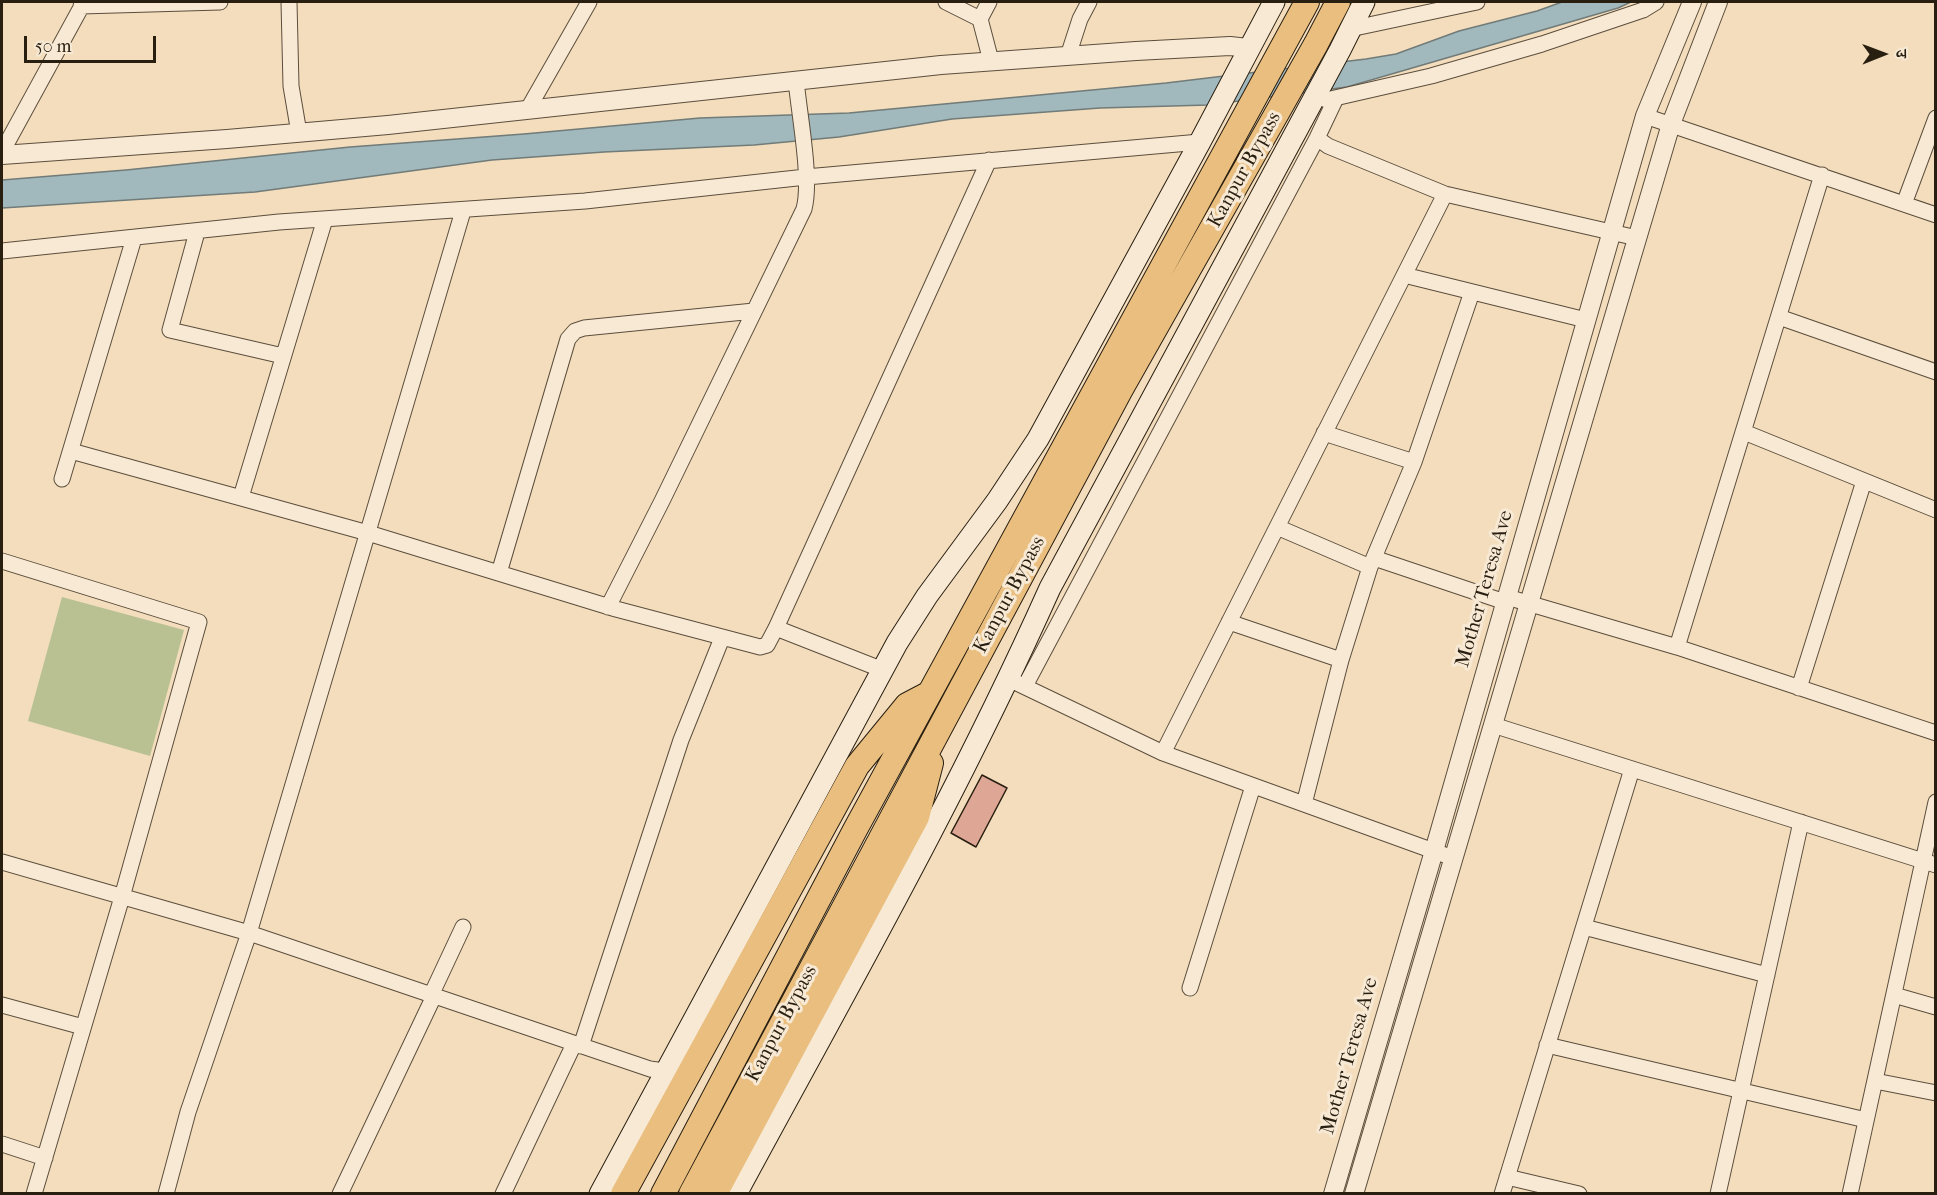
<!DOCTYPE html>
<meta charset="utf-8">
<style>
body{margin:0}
#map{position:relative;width:1937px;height:1195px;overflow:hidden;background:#f3ddbd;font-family:"IM FELL French Canon","Noto Serif Devanagari",serif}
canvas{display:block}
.frame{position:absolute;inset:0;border:3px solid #291f11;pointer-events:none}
.north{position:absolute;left:1853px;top:24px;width:60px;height:60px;-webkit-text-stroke:4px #f7e9d4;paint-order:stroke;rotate:89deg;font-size:16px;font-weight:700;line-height:24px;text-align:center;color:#291f11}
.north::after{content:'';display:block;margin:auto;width:21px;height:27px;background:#291f11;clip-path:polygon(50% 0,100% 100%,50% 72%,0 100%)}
.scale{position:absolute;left:24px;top:36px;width:132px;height:27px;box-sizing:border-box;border:3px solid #291f11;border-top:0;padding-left:8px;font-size:18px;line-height:21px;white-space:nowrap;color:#291f11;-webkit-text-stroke:4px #f7e9d4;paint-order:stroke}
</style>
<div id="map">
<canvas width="1937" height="1195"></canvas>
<div class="frame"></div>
<div class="north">उ</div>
<div class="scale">50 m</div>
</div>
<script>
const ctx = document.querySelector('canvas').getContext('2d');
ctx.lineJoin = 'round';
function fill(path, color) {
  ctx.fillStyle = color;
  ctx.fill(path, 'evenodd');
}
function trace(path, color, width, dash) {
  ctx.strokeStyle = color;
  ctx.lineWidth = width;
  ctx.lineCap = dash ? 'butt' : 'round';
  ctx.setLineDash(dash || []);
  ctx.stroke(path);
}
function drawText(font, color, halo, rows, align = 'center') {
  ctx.font = font + ' "IM FELL French Canon",serif';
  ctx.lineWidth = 6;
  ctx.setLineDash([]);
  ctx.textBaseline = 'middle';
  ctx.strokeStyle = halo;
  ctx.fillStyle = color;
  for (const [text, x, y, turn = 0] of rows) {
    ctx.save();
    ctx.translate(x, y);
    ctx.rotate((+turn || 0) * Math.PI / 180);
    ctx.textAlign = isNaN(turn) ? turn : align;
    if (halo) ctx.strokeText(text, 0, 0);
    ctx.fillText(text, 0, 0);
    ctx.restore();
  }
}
fill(new Path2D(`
 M62 597 184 630 150 756 28 721Z`), '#b9c192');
const water = new Path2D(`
 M1562 2H1631L1618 8 1347 87 1208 105 1100 108 952 119 839 137 754 145 604 152 492 160 255 192 2 208V180L126 170 350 147 524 134 700 118 849 113 1166 83 1366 59 1396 54 1459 31 1537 11Z`);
fill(water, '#a1b8bd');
trace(water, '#717b78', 1.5);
const building = new Path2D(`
 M982 775 1007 788 976 847 951 833Z`);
fill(building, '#dea694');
trace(building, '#291f11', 1.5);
const minor = new Path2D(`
 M289 2 291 86 299 133
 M946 2 980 19
 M989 2 980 19 991 61
 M81 6 220 2
 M1350 29 1477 2
 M1068 56 1080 19 1089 2
 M1326 100 1431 76 1542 44 1643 10 1656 2
 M528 109 589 2
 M1645 116 1936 215
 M1317 138 1328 146 1445 194 1637 238
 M2 152 84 2
 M1904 204 1936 118
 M197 232 170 330 283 356
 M2 251 279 222 585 201 806 177 1200 142
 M1404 275 1586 320
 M1779 317 1936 372
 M1744 432 1936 510
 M1324 433 1414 462 1472 292
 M71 451 368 533 616 609 760 647 767 645 776 628 989 160
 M62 479 134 238
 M241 497 325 219
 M1277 527 1370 567 1341 660
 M1374 558 1505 602
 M2 561 199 622 122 897 34 1194
 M1370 567 1414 462
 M499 573 568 339 575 331 584 328 754 311
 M1507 597 1677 647 1936 733
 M608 607 662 501 804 209C812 179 799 114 796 80
 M1229 622 1341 660 1304 804
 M776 628 883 670
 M1677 647 1822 175
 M1017 683 1163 753 1453 858
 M1025 686 1317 138 1336 98
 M1799 688 1864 481
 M1493 725 1936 865
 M1163 753 1445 194
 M2 862 249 933 650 1069 664 1071
 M1584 927 1767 975
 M1190 988 1253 786
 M1894 995 1936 1007
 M2 1005 83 1027
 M1547 1045 1866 1120
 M581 1046 681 740 722 638
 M1875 1081 1936 1093
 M2 1144 45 1158
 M1507 1177 1579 1194
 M166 1194 188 1112 249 933 463 211
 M340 1194 434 996V989L463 927
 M503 1194 574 1044
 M1502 1194 1632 769
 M1718 1194 1801 822
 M1850 1194 1936 802`);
const tertiary = new Path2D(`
 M2 155 227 139 388 125 941 65 1136 51 1230 46 1248 48
 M1333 1194 1434 851 1645 116 1692 2
 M1354 1194 1671 124 1718 2`);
const secondary = new Path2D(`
 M600 1194 897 643 927 596 997 501 1038 439 1200 142 1274 2
 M736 1194C844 994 957 796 1050 588L1340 50 1364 2`);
const trunk = new Path2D(`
 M623 1194 857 766 907 705 926 695
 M663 1194 856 828 1307 2
 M691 1194 1121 389 1316 44 1338 2
 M715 1194 917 817 931 763`);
trace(minor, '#5c4e3c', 17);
trace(tertiary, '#5c4e3c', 20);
trace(secondary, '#291f11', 23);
trace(trunk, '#291f11', 26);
trace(minor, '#f7e9d4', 15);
trace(tertiary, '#f7e9d4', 18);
trace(secondary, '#f7e9d4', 21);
trace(trunk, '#eabe7e', 24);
drawText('20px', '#291f11', '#f7e9d4', [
 ["Kanpur Bypass",1245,170,-61],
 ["Mother Teresa Ave",1485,589,-74],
 ["Kanpur Bypass",1010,595,-62],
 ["Kanpur Bypass",782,1024,-62],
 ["Mother Teresa Ave",1350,1056,-74]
]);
</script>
